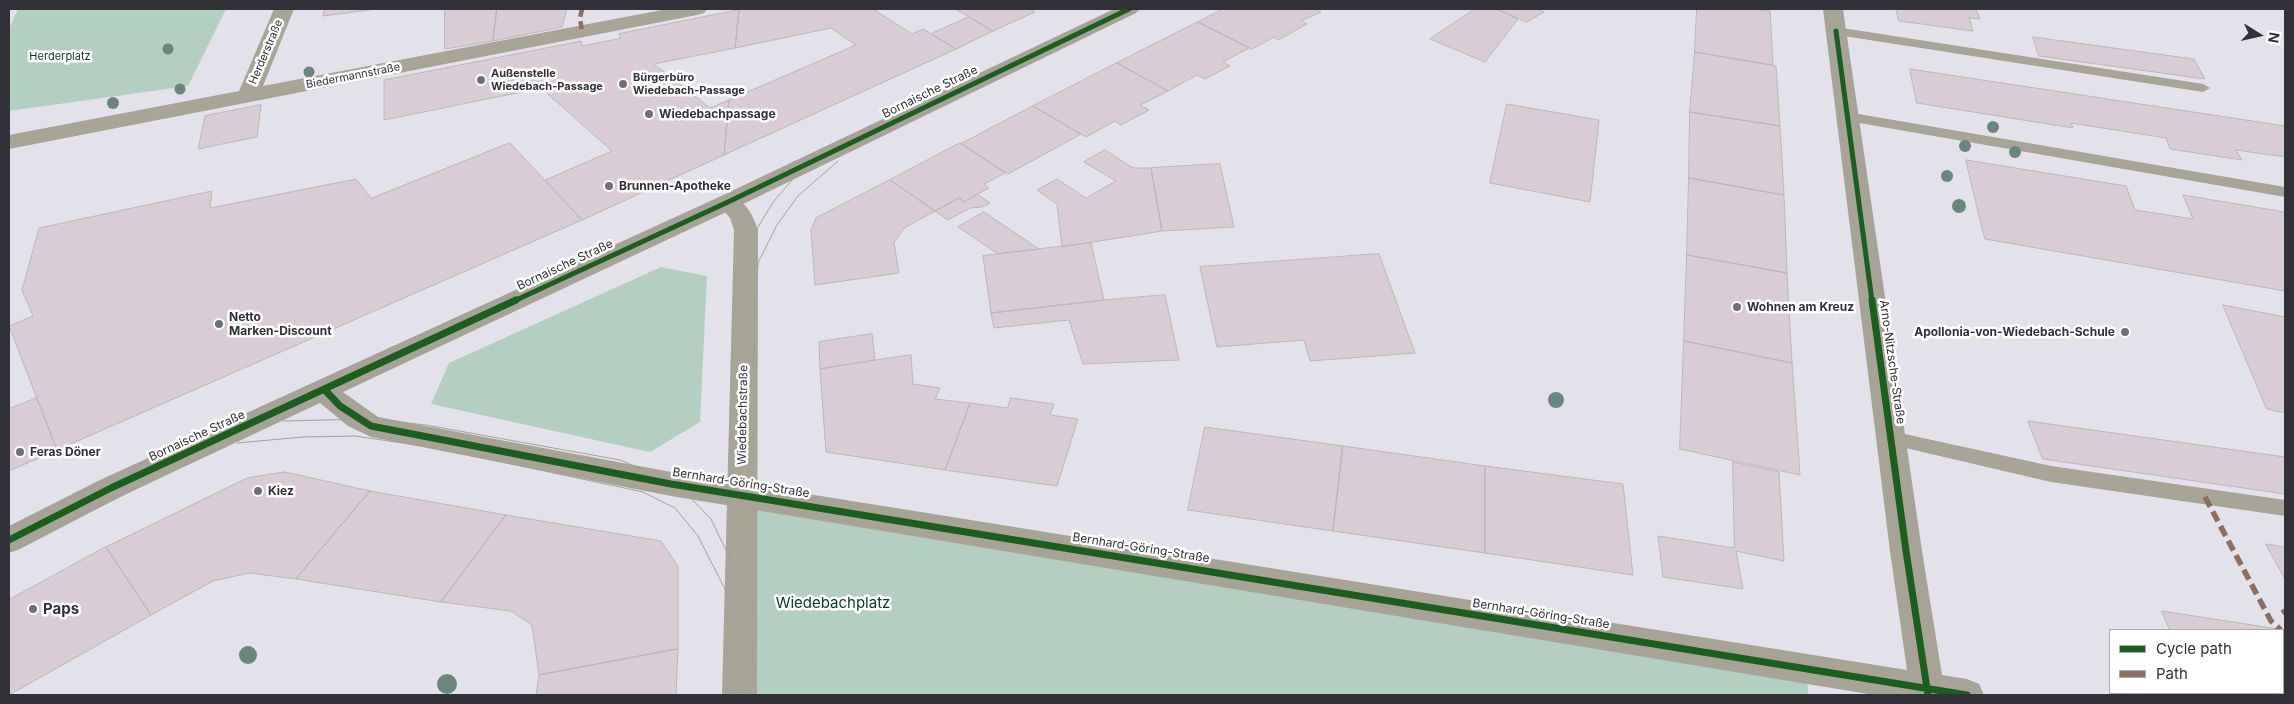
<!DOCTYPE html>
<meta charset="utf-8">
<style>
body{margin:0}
#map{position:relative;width:2294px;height:704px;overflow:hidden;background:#e3e2ea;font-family:Inter,sans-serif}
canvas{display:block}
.frame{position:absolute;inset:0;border:10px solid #323137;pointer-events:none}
.legend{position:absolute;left:2109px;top:629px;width:175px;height:65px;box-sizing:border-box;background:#fff;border:1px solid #adadaf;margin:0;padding:6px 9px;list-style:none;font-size:15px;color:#323137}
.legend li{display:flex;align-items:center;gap:10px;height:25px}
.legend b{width:25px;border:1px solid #adadaf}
.north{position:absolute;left:2234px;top:10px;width:50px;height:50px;-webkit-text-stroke:4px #fff;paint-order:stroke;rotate:100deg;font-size:14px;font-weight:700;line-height:20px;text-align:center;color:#323137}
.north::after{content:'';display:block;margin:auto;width:18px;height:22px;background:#323137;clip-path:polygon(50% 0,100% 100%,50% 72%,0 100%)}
</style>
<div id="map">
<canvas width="2294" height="704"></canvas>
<div class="frame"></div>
<ul class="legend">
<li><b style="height:6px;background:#1b5e20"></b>Cycle path</li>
<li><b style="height:6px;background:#8d6e63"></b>Path</li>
</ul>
<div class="north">N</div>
</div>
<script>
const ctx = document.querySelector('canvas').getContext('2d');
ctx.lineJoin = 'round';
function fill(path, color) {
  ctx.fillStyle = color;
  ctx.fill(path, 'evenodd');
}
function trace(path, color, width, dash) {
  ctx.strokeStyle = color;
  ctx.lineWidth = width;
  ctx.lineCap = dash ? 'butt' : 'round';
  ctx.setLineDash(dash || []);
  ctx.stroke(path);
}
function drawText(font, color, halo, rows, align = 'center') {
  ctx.font = font + ' Inter,sans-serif';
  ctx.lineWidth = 5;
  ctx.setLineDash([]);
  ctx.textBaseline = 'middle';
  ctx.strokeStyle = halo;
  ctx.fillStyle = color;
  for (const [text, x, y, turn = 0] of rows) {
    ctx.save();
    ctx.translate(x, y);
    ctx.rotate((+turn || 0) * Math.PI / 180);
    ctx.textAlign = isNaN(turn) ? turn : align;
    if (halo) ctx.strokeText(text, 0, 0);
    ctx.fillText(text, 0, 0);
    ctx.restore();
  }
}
fill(new Path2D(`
 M18 9H226L188 86 9 111V29Z
 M661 267 707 276 700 422 650 452 431 404 449 363Z
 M741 494 1807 669 1808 695H740Z`), '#b4cec2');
const building = new Path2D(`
 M325 9H377L323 16Z
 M445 9H497L493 41 445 49Z
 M497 9H567L562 27 493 41Z
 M744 9H873L912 34 923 29 956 49 724 155 729 100 856 45 831 28 735 48 739 10Z
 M956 9H1031L1035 12 993 31Z
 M1223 9H1314L1321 12 1301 21 1307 24 1278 40 1274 37 1252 49 1198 22Z
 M1475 9H1496L1518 19 1485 62 1430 39Z
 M1498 9H1537L1544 12 1527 22Z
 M1697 9H1751L1770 11 1773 65 1695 52Z
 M1896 9H1976L1980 19 1969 18 1973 31 1899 21Z
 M739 10 735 48 654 64 710 108 729 100 724 155 582 220 545 180 612 151 541 88 384 120V80L581 41 582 46 602 42 621 38 619 34Z
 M969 17 993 31 956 49 931 34Z
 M1198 22 1249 48 1223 62 1230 66 1205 79 1197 75 1168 91 1117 63Z
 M2033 37 2194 59 2205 79 2039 56Z
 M1695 52 1776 66 1780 126 1690 112Z
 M1117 63 1168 91 1140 105 1149 110 1121 125 1115 121 1086 137 1033 106Z
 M1910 69 2285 126V157L2236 150 2242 160 2170 149 2166 138 2071 123 2073 128 1917 103Z
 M1507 104 1599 120 1590 202 1490 183Z
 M261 105 257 137 198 149 205 116Z
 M1033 106 1081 134 1008 174 961 144Z
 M1690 112 1780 126 1784 195 1689 178Z
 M510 143 582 220 57 450 9 326 33 316 22 290 39 228 212 191 210 208 356 179 371 198Z
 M960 143 1005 173 984 184 989 188 964 202 959 198 935 211 890 180Z
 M1105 150 1133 168H1151L1162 231 1062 247 1057 204 1037 190 1057 179 1086 198 1116 181 1084 162Z
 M1966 160 2126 186 2135 210 2193 219 2183 195 2285 212V291L1985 239Z
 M1220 164 1234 227 1162 231 1151 168Z
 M1689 178 1784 195 1787 273 1687 255Z
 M890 180 935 211 904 228 894 243 899 273 815 285 811 230 816 218Z
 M977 194 990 203 982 207 970 208 948 220 935 211 959 198 964 202Z
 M984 212 1039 249 998 254 958 227Z
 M1091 243 1104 300 991 313 983 256Z
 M1379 254 1415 353 1310 361 1304 340 1217 347 1200 267Z
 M1687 255 1787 273 1792 363 1684 341Z
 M1165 295 1179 360 1083 364 1069 320 994 328 991 313 1104 300Z
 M2223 305 2285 317V413L2267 409Z
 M872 334 875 360 820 369 819 342Z
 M1684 341 1792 363 1800 475 1680 449Z
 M911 355 913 384 940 388 935 399 970 403 945 470 826 452 820 369Z
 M37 398 57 450 9 471V409Z
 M1011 398 1054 404 1050 415 1078 419 1057 486 945 470 970 403 1007 408Z
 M2028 421 2285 457V494L2043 459Z
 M1205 427 1343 446 1333 531 1188 510Z
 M1343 446 1485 466V553L1333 531Z
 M1733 462 1779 472 1784 561 1736 551 1743 589 1663 577 1658 536 1734 548Z
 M1485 466 1623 484 1633 575 1485 553Z
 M285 472 370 491 296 579 249 573 213 581 151 615 106 547 247 478Z
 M370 491 506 515 441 602 296 579Z
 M506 515 661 541 678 566V649L539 675 532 625 511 611 441 602Z
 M2266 544 2285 547V579Z
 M106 547 151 615 9 695V600Z
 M2162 611 2278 629 2279 630H2170Z
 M2283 638 2285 643V670H2283Z
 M678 649 676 695H536L539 675Z`);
fill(building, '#d9ccd5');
trace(building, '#bab7bb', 1);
fill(new Path2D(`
 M1836 27 2203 84 2210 88 2203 92 1831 34 1829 31 1831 28Z
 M1847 112 2285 187V197L1842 120 1839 117 1842 114Z
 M1891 431 2051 466 2285 500V516L2051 482 1884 443 1881 438 1884 433Z`), '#a8a498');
fill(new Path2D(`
 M274 9H294L263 86 667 9H707L704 13 697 15 9 149V135L239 91Z
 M728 195C745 199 753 215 758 230L757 695H722L734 230 730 218 716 202 719 197Z`), '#a8a498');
fill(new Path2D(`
 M1114 9H1139L1136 13 737 207 343 392 378 417 671 472 1907 670 1890 551 1823 9H1843L1922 551 1942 675 1967 679 1979 684 1984 695H1874L671 496 371 437 348 426 320 403 122 496 20 549 9 553V526L100 480 719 197Z`), '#a8a397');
trace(new Path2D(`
 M1842 9 1938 695
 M283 421 371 419 426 425 620 460 652 473 683 490 711 519 753 606
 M207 438 256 426
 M237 443 303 437 355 436 436 448 643 492 675 508 698 536 728 595
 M9 528 150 458 765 179 1118 9
 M9 551C384 366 765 192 1141 9
 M728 695 729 492 734 285 753 235 774 201 793 179
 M752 695 755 317 758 263 777 225 798 196 838 161`), '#a4a19f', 1);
trace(new Path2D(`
 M582 9 580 18 582 31`), '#8d6e63', 4.5, [8, 4.5]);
trace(new Path2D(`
 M2205 497 2271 621 2281 630
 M2282 613 2285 611`), '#8d6e63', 5.5, [11, 5.5]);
trace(new Path2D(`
 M1836 31 1872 301
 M514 301 728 202 1129 9`), '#1b5e20', 5);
trace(new Path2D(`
 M1872 300 1906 551 1928 695
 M325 390 340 406 371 426 671 484 1967 695
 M9 540 111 488 516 300`), '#1b5e20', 7);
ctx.fillStyle = '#6b867d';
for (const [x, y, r] of [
 [168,49,5.5],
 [309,72,5.5],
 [180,89,5.5],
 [113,103,6],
 [1993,127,6],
 [1965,146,6],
 [2015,152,6],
 [1947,176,6],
 [1959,206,7],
 [1556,400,8],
 [248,655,9],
 [447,684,10]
]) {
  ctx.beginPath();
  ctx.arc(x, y, r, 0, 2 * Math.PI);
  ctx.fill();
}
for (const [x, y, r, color] of [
 [481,80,5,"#706f76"],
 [623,84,5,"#706f76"],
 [649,114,5,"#706f76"],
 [609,186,5,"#706f76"],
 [1737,307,5,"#706f76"],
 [219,324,5,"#706f76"],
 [2125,332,5,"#706f76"],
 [20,452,5,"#706f76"],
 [258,491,5,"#706f76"],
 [33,609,5,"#706f76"]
]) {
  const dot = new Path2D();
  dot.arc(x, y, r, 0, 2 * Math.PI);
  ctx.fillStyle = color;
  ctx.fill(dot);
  trace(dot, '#fff', 2);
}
drawText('11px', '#323137', '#fff', [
 ["Herderstraße",266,52,-67],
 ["Biedermannstraße",353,76,-11]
]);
drawText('11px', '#083a23', '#fff', [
 ["Herderplatz",60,57]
]);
drawText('bold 11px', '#323137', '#fff', [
 ["Außenstelle",491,74],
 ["Wiedebach-Passage",491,87],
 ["Bürgerbüro",633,78],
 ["Wiedebach-Passage",633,91]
], 'left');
drawText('12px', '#323137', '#fff', [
 ["Bornaische Straße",930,92,-26],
 ["Bornaische Straße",565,265,-25],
 ["Arno-Nitzsche-Straße",1892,362,82],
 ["Wiedebachstraße",743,415,-89],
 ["Bornaische Straße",197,436,-25],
 ["Bernhard-Göring-Straße",741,483,9],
 ["Bernhard-Göring-Straße",1141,548,9],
 ["Bernhard-Göring-Straße",1541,614,9]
]);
drawText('bold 12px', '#323137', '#fff', [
 ["Wiedebachpassage",659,114],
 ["Brunnen-Apotheke",619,186],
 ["Wohnen am Kreuz",1747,307],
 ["Netto",229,317],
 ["Marken-Discount",229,331],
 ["Apollonia-von-Wiedebach-Schule",2115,332,"right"],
 ["Feras Döner",30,452],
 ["Kiez",268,491]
], 'left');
drawText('15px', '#083a23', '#fff', [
 ["Wiedebachplatz",833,603]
]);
drawText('bold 15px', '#323137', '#fff', [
 ["Paps",43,609]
], 'left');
</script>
